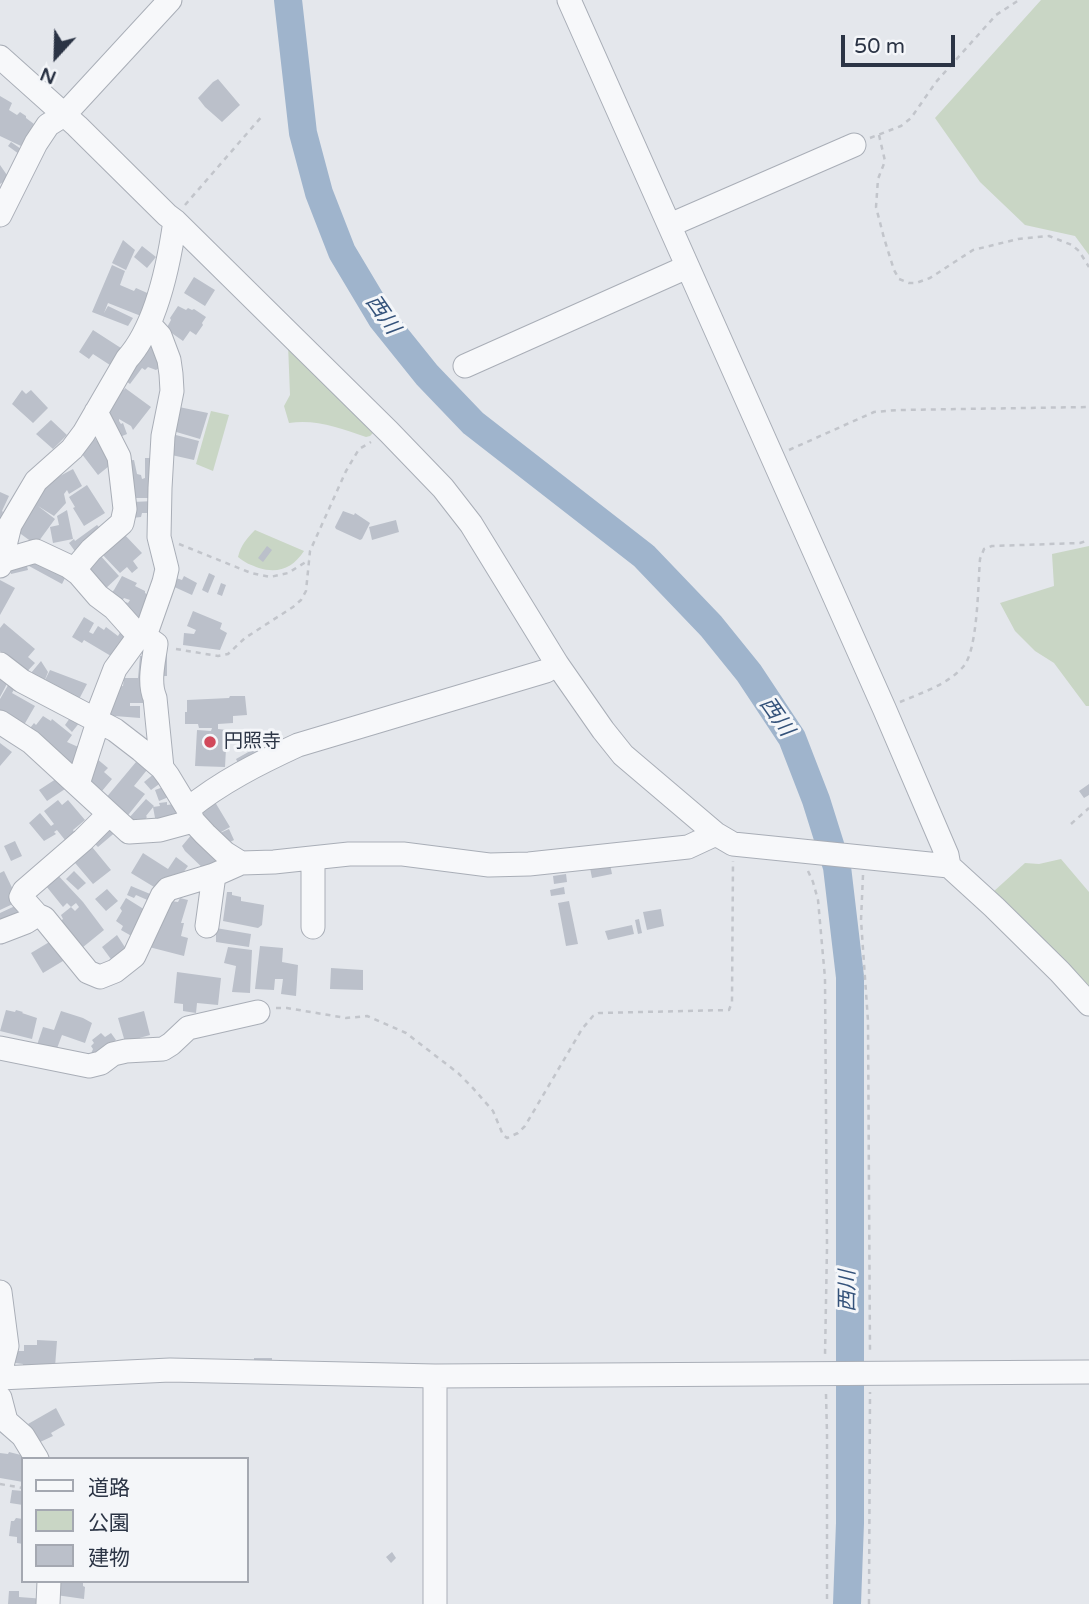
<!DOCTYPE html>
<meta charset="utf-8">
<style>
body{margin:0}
#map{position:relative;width:1089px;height:1604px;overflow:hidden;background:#e4e7ec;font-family:"Varela Round","Noto Sans JP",sans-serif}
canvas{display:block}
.legend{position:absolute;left:21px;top:1457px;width:228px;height:126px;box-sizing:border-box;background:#f4f6f9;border:2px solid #a4a8b1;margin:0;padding:9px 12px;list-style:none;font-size:21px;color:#2b3445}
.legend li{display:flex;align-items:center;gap:14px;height:35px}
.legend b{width:35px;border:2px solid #a4a8b1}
.north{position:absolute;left:21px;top:21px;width:70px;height:70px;-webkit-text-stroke:5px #f4f6f9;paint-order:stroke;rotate:202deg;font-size:19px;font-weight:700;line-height:28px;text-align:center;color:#2b3445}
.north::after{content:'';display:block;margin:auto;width:24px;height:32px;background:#2b3445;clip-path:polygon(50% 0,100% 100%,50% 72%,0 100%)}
.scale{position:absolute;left:841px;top:35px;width:114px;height:32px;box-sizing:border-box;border:4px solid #2b3445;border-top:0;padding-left:9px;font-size:21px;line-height:24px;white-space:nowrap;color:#2b3445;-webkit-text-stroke:5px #f4f6f9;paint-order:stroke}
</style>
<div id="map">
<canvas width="1089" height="1604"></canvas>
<ul class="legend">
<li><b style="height:9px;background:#f7f8fa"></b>道路</li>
<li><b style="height:19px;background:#c9d6c5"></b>公園</li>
<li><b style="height:19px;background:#bbc0ca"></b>建物</li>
</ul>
<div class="north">N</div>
<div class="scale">50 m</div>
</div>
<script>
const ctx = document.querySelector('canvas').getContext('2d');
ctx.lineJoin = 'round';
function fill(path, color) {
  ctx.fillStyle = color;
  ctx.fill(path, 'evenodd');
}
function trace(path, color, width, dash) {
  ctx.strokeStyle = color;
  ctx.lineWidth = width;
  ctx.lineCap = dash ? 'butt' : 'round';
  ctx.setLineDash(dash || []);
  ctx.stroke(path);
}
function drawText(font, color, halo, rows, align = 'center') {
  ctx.font = font + ' "Varela Round","Noto Sans JP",sans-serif';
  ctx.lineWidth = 6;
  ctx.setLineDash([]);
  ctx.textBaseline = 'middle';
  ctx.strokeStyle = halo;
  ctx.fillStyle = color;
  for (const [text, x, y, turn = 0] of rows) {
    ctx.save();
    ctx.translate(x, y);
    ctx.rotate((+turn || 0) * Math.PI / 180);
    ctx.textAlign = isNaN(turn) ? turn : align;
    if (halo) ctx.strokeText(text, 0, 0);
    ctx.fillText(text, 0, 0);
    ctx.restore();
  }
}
fill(new Path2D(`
 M1041 0H1089V255L1075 236 1025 225 980 182 935 118Z
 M288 344 376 430 370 436 366 437C340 428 316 419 289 423L284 406 290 395Z
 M211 411 229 415 213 471 196 464Z
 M255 530 304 551C293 568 278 574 259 568 251 565 245 563 238 557 241 545 247 538 255 530Z
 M1089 546V706H1086L1054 663 1035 651 1015 631 1000 603 1054 586 1052 554Z
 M1061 859 1089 892V994L993 892 1025 863 1039 864Z`), '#c9d6c5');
trace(new Path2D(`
 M288 0 303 133 319 193 342 252 382 319 427 375 473 423 644 556 711 626 749 673 792 738 816 800 837 867 850 977V1523L847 1604`), '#9fb4cc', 28);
fill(new Path2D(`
 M218 79 240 105 222 122 205 107 198 98 213 82Z
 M0 96 12 103 9 110 17 115 20 112 26 116V118L34 124 21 146 0 136Z
 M11 142 21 149 19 154 8 146Z
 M0 165 9 178 0 184Z
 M123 240 135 250 126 270 112 263Z
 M142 246 156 257 147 268 134 257Z
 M112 265 125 271 120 285 134 291 136 288 154 296 146 318 108 303 104 313 108 306 133 318 128 326 92 312Z
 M194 277 215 290 205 306 184 293Z
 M178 306 186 310 188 308 192 310 194 309 206 317 202 323 203 325 196 335 190 331 183 341 166 329 171 320 170 318Z
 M93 330 124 350 113 367 93 354 89 359 79 352Z
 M148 339 165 364 156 370 148 367 145 370 142 368 130 384 122 378Z
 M120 388 124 390 125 388 151 407 133 430 131 426 119 419V421L121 424 123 423 127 434 115 439 103 413Z
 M22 390 26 394 31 390 48 408 33 423 12 404Z
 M179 407 208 413 200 439 173 431Z
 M51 420 67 435 53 449 36 434Z
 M172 434 199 441 194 460 167 454Z
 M93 436 114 462 98 475 78 449Z
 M145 458H156V498H129L123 461 134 460 137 474 141 475 142 479 145 478Z
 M73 469 82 486 69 494 67 490 64 494 66 503 54 516 38 506 55 519 36 545 14 529 56 473 58 477Z
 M87 485 105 513 84 526 73 508 75 507 69 497Z
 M0 492 9 496 2 511 3 512 0 518Z
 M155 501 156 513H142L141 517 132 518V502Z
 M67 510 73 539 53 543 50 527 59 525 57 516Z
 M343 511 354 515 355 513 370 523 362 539 360 540 336 529 335 527Z
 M396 520 399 532 372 540 369 527Z
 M103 524 107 528 77 554 69 543 74 539 75 541 97 525 99 527Z
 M123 533 142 553 133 561 138 568 132 573 127 567 120 573 100 552Z
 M267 546 272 550 263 562 258 558Z
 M99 554 119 576 103 591 83 569Z
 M35 556 67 574 62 584 29 566Z
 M25 559 28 570 11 574 8 564Z
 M209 573 215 576 208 593 202 590Z
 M122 576 137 583 135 586 145 591V593L155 599 141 627 123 601 128 603 130 600 124 598 118 606 109 595 114 590Z
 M184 576 197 583 192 595 170 585 173 577 182 580Z
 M0 580 15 588 0 615Z
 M221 583 226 585 222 596 217 594Z
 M193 611 222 623 220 629 227 633 220 650 183 645 184 633 194 634 196 630 187 626Z
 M84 617 94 623 89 632 93 634 98 626 104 630 106 627 118 636 122 629 132 635 116 659 84 640 82 643 72 637Z
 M4 623 35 649 28 657 35 663 22 677 14 662 0 651V628Z
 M158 654H167V676H157Z
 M140 656H149L148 703H130V706H140V718L102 715 113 687 123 686 124 678H138Z
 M41 661 48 672 44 682 50 670 87 684 76 705 31 673Z
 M0 675 9 680 0 697Z
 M10 682 16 686 12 693 35 706 24 725 0 722V699Z
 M230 696H245L247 715 233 716V723L218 724V729L227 730 225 767 195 766 197 730 211 731 212 728H199L198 724H185V712H187V700L229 698Z
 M72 715 80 722 72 732 65 725Z
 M43 716 51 721 52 719 72 735 67 742 85 750 78 773 27 732 34 723 36 725Z
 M255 737 257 745 249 747 247 739Z
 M0 743 12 752 0 766Z
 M259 746 262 752 239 765 236 759Z
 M141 756 151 765 134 786 145 794 125 819 105 799Z
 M96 758 108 768 104 772 112 779 102 791 84 775Z
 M155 773 162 782 151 790 144 782Z
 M59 777 65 789 47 801 39 790Z
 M1089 784V795L1084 798 1079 791Z
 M166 786 171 796 159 801 155 790Z
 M146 799 154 806 146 816 147 817 143 822 140 824 128 819Z
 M58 800 62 805 68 800 85 820 73 830 74 832 87 820 92 825 69 845 57 830 54 832 56 834 44 841 29 823 40 813 51 826 54 824 44 811Z
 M167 802V805L174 804 176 813H178L179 819 156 823 153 807 160 806 159 803Z
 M215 802 230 827 214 836 199 811Z
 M110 821 118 830 98 847 90 839Z
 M229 829 234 840 226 844 220 833Z
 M192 834 225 863 207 872 185 851 182 846Z
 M15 841 22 856 11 861 4 846Z
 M88 842 111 870 93 884 70 857Z
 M143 853 168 869 176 857 188 866 177 881 168 876 159 890 131 873Z
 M609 859 612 874 592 878 589 863Z
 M4 871 17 898 15 903 0 910V873Z
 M54 871 83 902 104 930 77 952 56 925 63 919 61 915 71 907 75 911 79 907 76 903 71 907 67 903 63 907 42 881Z
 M74 871 86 883 78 890 66 879Z
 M566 874 567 882 554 884 553 876Z
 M131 886 155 896 152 902 136 895 134 898 127 895Z
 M564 887 565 894 551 896 550 890Z
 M107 889 118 901 106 911 95 899Z
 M227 892H232V895L241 897V901L264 905 262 925 258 928 223 921Z
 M126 898 150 913 135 938 121 930 123 926 116 921 122 911 120 908Z
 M180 898 188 900 181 923H184L181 936 188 938 184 956 149 947 164 900 178 902Z
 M569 901 578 944 566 946 558 903Z
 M15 906 20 918 0 925V913Z
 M661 909 664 926 647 930 643 912Z
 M639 919 642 933 638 934 635 920Z
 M632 925 634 934 608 940 605 931Z
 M216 928 251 934 249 947 216 942Z
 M117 935 130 955 116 966 102 947Z
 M56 938 68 958 43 973 31 953Z
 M260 946 283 948 282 962 298 965 296 996 281 994 283 979H275L274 990 255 989Z
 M228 947 252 950 250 993 232 992 236 966 224 963Z
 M331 968 363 970V990L330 989Z
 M177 972 221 978 218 1005 197 1003 196 1013 183 1011V1004L174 1003Z
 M6 1010 15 1012 16 1010 23 1012 22 1013 37 1018 32 1039 0 1031Z
 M61 1011 83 1018 92 1023 85 1043 62 1035 56 1051 37 1045 43 1027 54 1030Z
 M144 1011 150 1035 125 1042 118 1018Z
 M101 1033 105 1037 111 1033 116 1040 92 1058 90 1056 93 1049 91 1046 94 1043 92 1040Z
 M37 1340 57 1341 55 1367 23 1366V1364L15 1363V1351H24V1345H37Z
 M254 1358H272V1366H254Z
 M56 1408 65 1425 51 1433 53 1436 38 1443 28 1424Z
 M9 1452 29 1457V1459H23V1482L0 1478V1453L8 1454Z
 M12 1490 23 1491V1505L10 1503Z
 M16 1518 23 1519V1544L17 1543V1537L9 1536 11 1521H14Z
 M392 1552 396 1558 391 1563 386 1557Z
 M54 1581H83V1586L85 1587 84 1599 56 1595Z
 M9 1591H19V1597L45 1599V1604H8Z`), '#bbc0ca');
const minor = new Path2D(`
 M569 0 884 708 947 855 949 866 994 907 1060 972 1089 1004
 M0 57 77 126 167 215 175 221 389 432 443 488 471 524 557 664 603 730 623 755 716 834 733 844 949 866
 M0 215 36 143 48 125 64 115 170 0
 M670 225 854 145
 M465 366 687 267
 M2 561 36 551 68 566 79 574 98 596 114 608 139 636H145L156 644C154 660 148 682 155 698L162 768
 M0 566 10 525 36 481 72 449 84 433 127 359C156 327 169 263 175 221
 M74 570 91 550 122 523 125 509 119 457 96 412
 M145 636 164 582 167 569 159 537 160 488 163 436 172 391 171 374 169 360 160 336 149 324
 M0 664 22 681 115 730 141 750 162 768 168 776 188 809 193 821 205 834 225 853 241 863 274 862 349 854H403L489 865 529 864 688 847 716 834
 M95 721 115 669 139 636
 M0 722 31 742 129 832 160 830 193 821
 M78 784 98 722
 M188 809C221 782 259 763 298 745L546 671 557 664
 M313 859V927
 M37 915 21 897 24 891 83 840 109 814
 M207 926 214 875
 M0 932 26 922 37 915 44 918 88 972 100 977 115 971 134 956 162 896 168 889 214 875 241 863
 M0 1048 89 1066 101 1063 113 1054 126 1051 163 1049 171 1044 188 1028 258 1012
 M0 1292 7 1346 0 1373
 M0 1378 170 1370 435 1376 1089 1372
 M0 1398 6 1421 23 1436 37 1459
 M48 1604 49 1581
 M435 1604V1376`);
trace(minor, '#a9aeb7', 25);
trace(new Path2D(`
 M879 135 885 161 878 179 876 207 884 238 894 270 899 279 909 283H916L930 278 973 250 1018 239 1049 236 1072 245 1079 251 1089 267
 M870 138 901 126 911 118 936 82 996 15 1019 0
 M185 205 263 115
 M789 450 874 412 898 410 1089 407
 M179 544 251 573 270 577 288 573 309 560
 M176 649 218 656 228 654 245 638 293 607 301 600 306 591 310 551 346 471 359 449 371 442
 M900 702C921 693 947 685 963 667 978 651 978 583 980 559L984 549 992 546 1080 543 1089 540
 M1071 824 1089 808
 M808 871 813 882 818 900 825 978 827 1247 825 1356
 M863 875 861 920 868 1021 870 1354
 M276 1008H287L346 1018 367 1016 406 1033 458 1073 472 1087 493 1111 503 1135 507 1138 518 1133 525 1126 582 1029 593 1016 599 1013 729 1010 732 1002 733 861
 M826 1394 827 1433V1604
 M0 1484 23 1488
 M869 1604 870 1392`), '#c2c5cb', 2.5, [5, 5]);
trace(minor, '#f7f8fa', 23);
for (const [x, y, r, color] of [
 [210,742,7,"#d1495b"]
]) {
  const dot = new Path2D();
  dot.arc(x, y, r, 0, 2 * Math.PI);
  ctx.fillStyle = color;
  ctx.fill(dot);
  trace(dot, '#f4f6f9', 2.5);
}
drawText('19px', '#2b3445', '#f4f6f9', [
 ["円照寺",224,742]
], 'left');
drawText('italic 21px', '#34527a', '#f4f6f9', [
 ["西川",382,315,55],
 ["西川",776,717,55],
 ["西川",848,1291,-90]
]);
</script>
